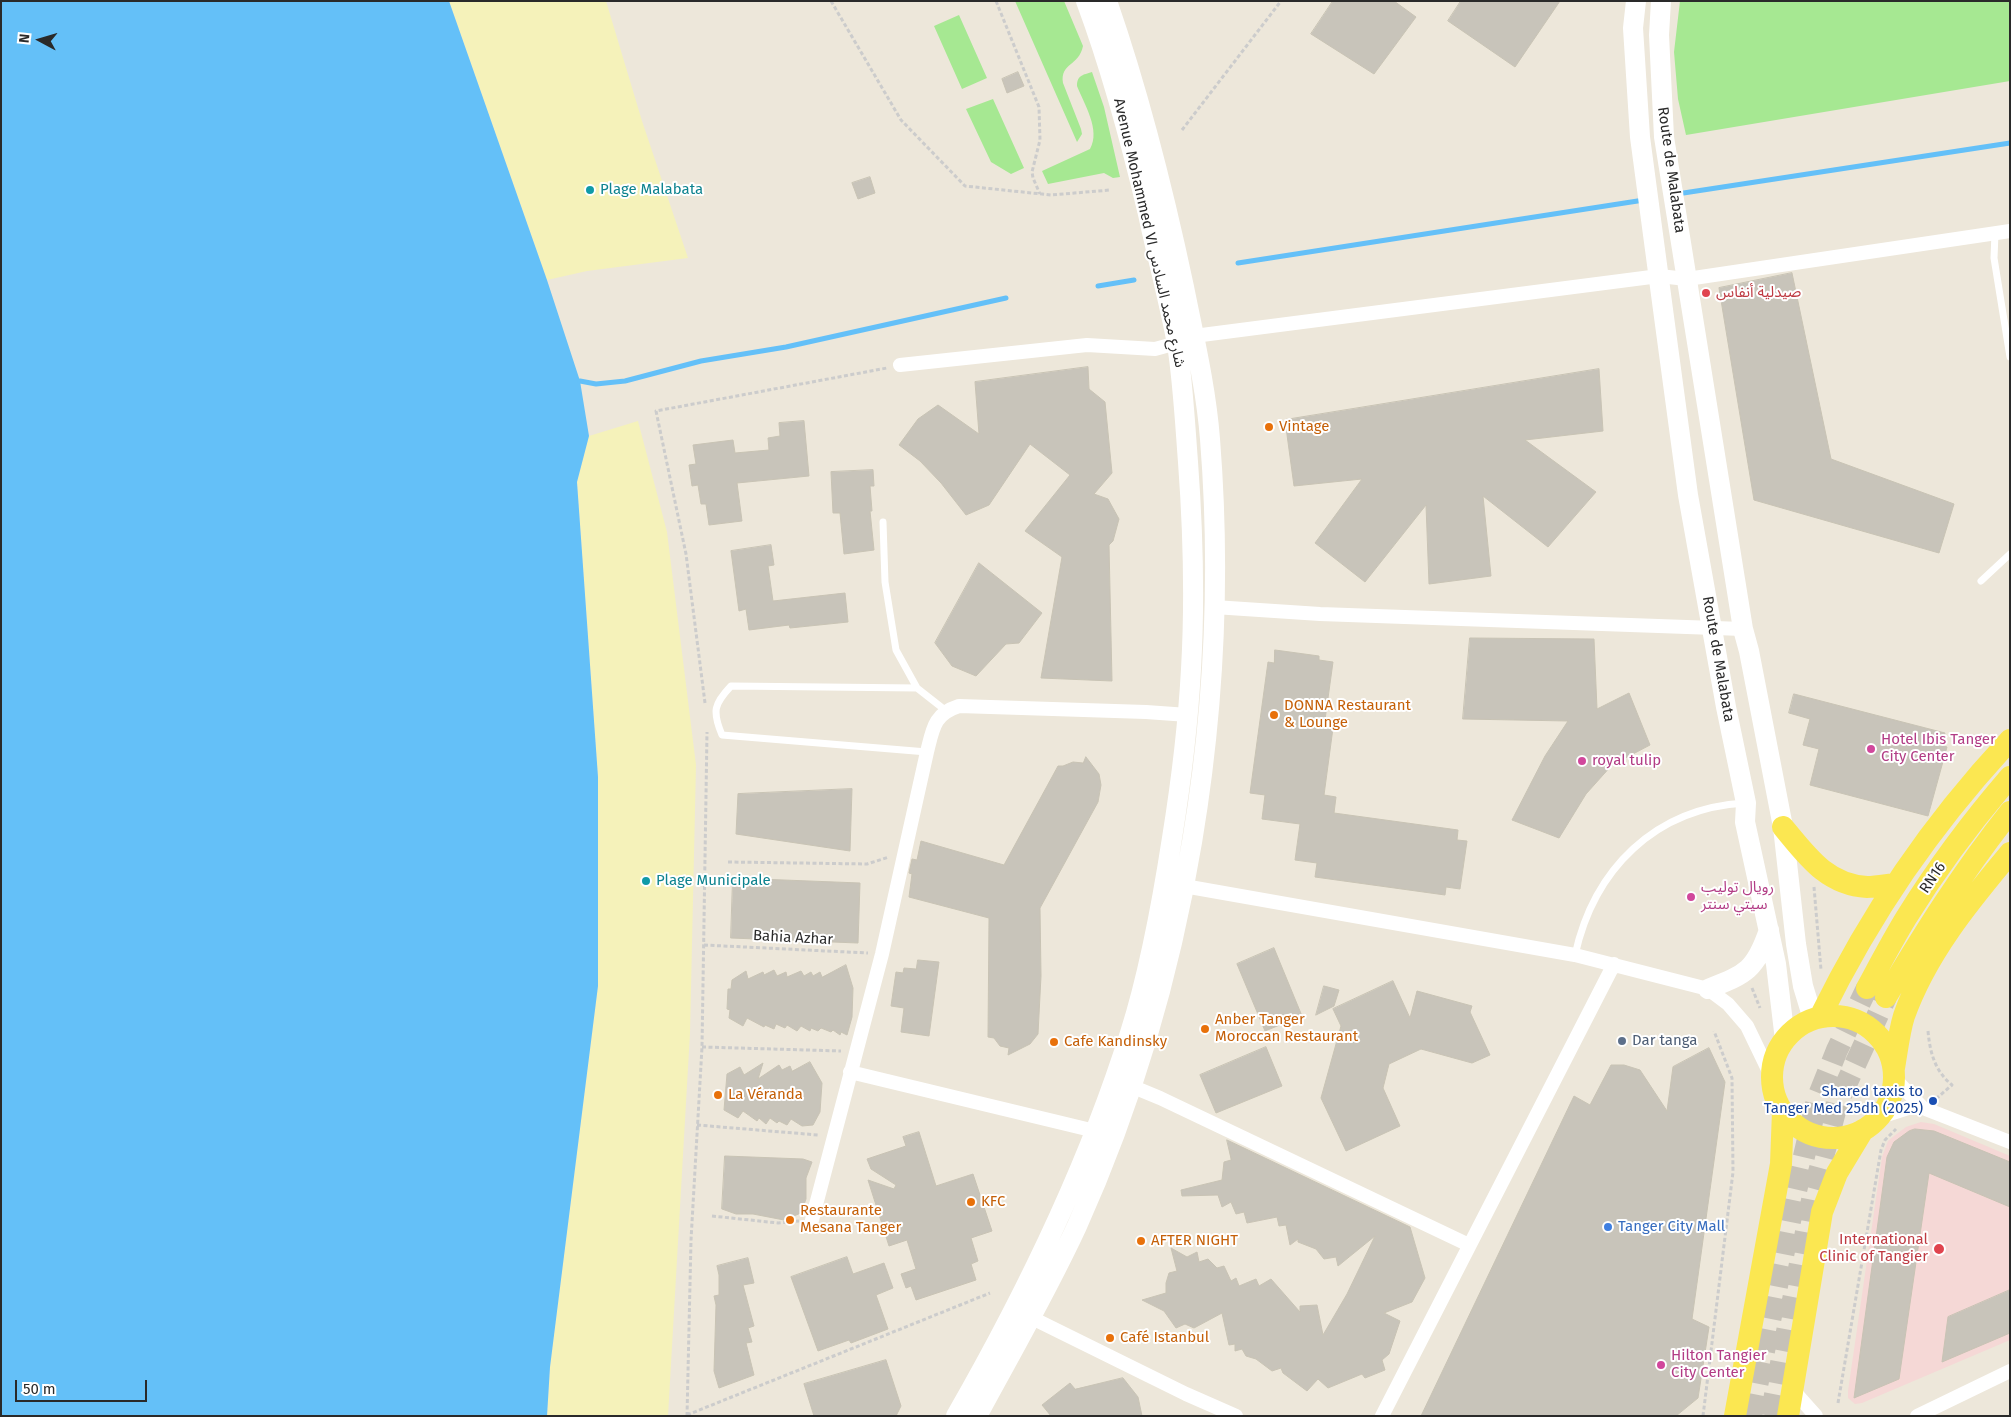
<!DOCTYPE html>
<meta charset="utf-8">
<style>
body{margin:0}
#map{position:relative;width:2011px;height:1417px;overflow:hidden;background:#ede7da;font-family:"Fira Sans",sans-serif}
canvas{display:block}
.frame{position:absolute;inset:0;border:2px solid #2a2a2a;pointer-events:none}
.north{position:absolute;left:15px;top:15px;width:50px;height:50px;-webkit-text-stroke:4px #fff;paint-order:stroke;rotate:276deg;font-size:14px;font-weight:700;line-height:20px;text-align:center;color:#2a2a2a}
.north::after{content:'';display:block;margin:auto;width:18px;height:22px;background:#2a2a2a;clip-path:polygon(50% 0,100% 100%,50% 72%,0 100%)}
.scale{position:absolute;left:15px;top:1380px;width:132px;height:22px;box-sizing:border-box;border:2px solid #2a2a2a;border-top:0;padding-left:6px;font-size:15px;line-height:18px;white-space:nowrap;color:#2a2a2a;-webkit-text-stroke:4px #fff;paint-order:stroke}
</style>
<div id="map">
<canvas width="2011" height="1417"></canvas>
<div class="frame"></div>
<div class="north">N</div>
<div class="scale">50 m</div>
</div>
<script>
const ctx = document.querySelector('canvas').getContext('2d');
ctx.lineJoin = 'round';
function fill(path, color) {
  ctx.fillStyle = color;
  ctx.fill(path, 'evenodd');
}
function trace(path, color, width, dash) {
  ctx.strokeStyle = color;
  ctx.lineWidth = width;
  ctx.lineCap = dash ? 'butt' : 'round';
  ctx.setLineDash(dash || []);
  ctx.stroke(path);
}
function drawText(font, color, halo, rows, align = 'center') {
  ctx.font = font + ' "Fira Sans","Noto Sans Arabic",sans-serif';
  ctx.lineWidth = 4;
  ctx.setLineDash([]);
  ctx.textBaseline = 'middle';
  ctx.strokeStyle = halo;
  ctx.fillStyle = color;
  for (const [text, x, y, turn = 0] of rows) {
    ctx.save();
    ctx.translate(x, y);
    ctx.rotate((+turn || 0) * Math.PI / 180);
    ctx.textAlign = isNaN(turn) ? turn : align;
    if (halo) ctx.strokeText(text, 0, 0);
    ctx.fillText(text, 0, 0);
    ctx.restore();
  }
}
fill(new Path2D(`
 M1921 1122 1934 1124 2010 1156V1340L1862 1403 1855 1404 1848 1398V1391L1882 1157 1888 1141 1894 1136 1906 1127Z`), '#f5d8d6');
fill(new Path2D(`
 M1015 1H1064L1083 46C1079 66 1060 63 1063 83L1081 129 1082 134 1077 142Z
 M1680 1H2010V81L1686 135 1678 99 1674 52Z
 M959 15 987 78 962 89 934 26Z
 M1092 72 1104 107 1120 177 1113 178 1104 173 1048 184 1042 171 1090 149C1101 130 1084 104 1077 86 1077 75 1083 75 1092 72Z
 M993 99 1024 168 1011 174 991 162 966 109Z`), '#a6e892');
fill(new Path2D(`
 M449 1H606L642 121 688 258 587 271 547 280Z
 M638 421 667 532 696 765 690 1033 668 1416H547L550 1367 598 986V777L577 482 589 436Z`), '#f5f2ba');
fill(new Path2D(`
 M1 1H449L547 280 580 381 589 436 577 482 598 777V986L550 1367 547 1416H1Z`), '#64c0f8');
trace(new Path2D(`
 M1677 194 2010 143
 M1238 263 1644 200
 M1098 286 1134 280
 M580 381 596 384 625 381 701 361 786 347 1006 298`), '#64c0f8', 5);
const building = new Path2D(`
 M1333 1H1394L1416 17 1374 74 1311 34Z
 M1461 1H1560L1515 67 1448 21Z
 M1018 72 1024 86 1007 93 1002 79Z
 M870 177 875 193 858 199 852 183Z
 M1792 273 1831 459 1954 504 1939 553 1754 500 1719 288Z
 M1088 367 1089 389 1105 402 1112 473 1094 494 1108 499 1119 519 1113 541 1109 545 1112 681 1041 678 1062 557 1025 531 1070 475 1030 444 989 505 966 515 941 483 920 461 899 445 918 419 938 405 979 434 975 382Z
 M1599 369 1603 431 1525 440 1596 492 1548 547 1483 496 1491 576 1429 584 1426 505 1365 582 1315 543 1362 479 1294 486 1285 420Z
 M804 421 809 476 737 483 742 521 709 525 706 504H701L698 485 692 486 689 465 696 464 693 445 733 440 735 453 769 450 768 438 780 436 779 423Z
 M873 470 874 486H870L872 511H870L874 550 844 554 840 513H833L831 472Z
 M771 545 774 565 768 566 773 601 845 593 848 622 790 628 789 625 749 630 746 609 739 611 731 551Z
 M979 563 1042 613 1019 643 1006 644 976 676 952 666 935 643Z
 M1470 638 1594 639 1597 709 1629 693 1650 745 1612 765 1586 794 1559 838 1512 820 1545 756 1568 721 1463 719Z
 M1275 650 1319 656V660L1333 662 1324 727 1333 728 1324 795 1336 797 1334 813 1458 830 1457 840 1467 841 1460 889 1446 887 1445 895 1315 877 1317 863 1295 860 1300 824 1262 819 1265 795 1250 793 1268 662 1274 663Z
 M1794 694 1945 733 1942 745 1947 747 1928 816 1810 785 1819 749 1803 745 1810 719 1789 713Z
 M1086 757 1099 774 1101 785 1098 802 1040 908 1041 976 1038 1034 1030 1044 1008 1055 1009 1048 1000 1046 994 1038 988 1037 989 918 909 897 912 874 909 873 912 859 917 860 921 841 1004 865 1058 766H1063L1073 762 1083 763Z
 M852 789 850 851 736 834 738 794Z
 M733 878 860 883 858 943 731 938Z
 M1274 948 1302 1016 1265 1031 1237 964Z
 M918 960 939 962 929 1036 901 1032 904 1008 891 1006 896 972 903 973 904 968 916 969Z
 M846 965 853 988 852 1017 847 1035 841 1032 840 1035 833 1030 831 1032 821 1028 818 1031 811 1028 810 1031 801 1026 797 1031 787 1025 785 1028 776 1024 774 1029 765 1025 764 1027 747 1018 743 1026 729 1018 730 1010 727 1009 728 989H731L732 980 746 971 748 979 763 972 764 975 774 970 777 976 786 972 787 977 801 971 804 976 811 972 813 976 820 972 822 977Z
 M1393 981 1410 1018 1417 991 1472 1006 1470 1012 1490 1055 1472 1063 1421 1049 1389 1064 1383 1088 1400 1126 1346 1151 1321 1098 1341 1026 1333 1009Z
 M1324 986 1339 990 1334 1006 1316 1015Z
 M1266 1047 1282 1086 1216 1113 1200 1075Z
 M1709 1048 1725 1082 1692 1319 1709 1327 1698 1398 1676 1416H1421L1574 1096 1590 1105 1611 1065H1624L1640 1070 1667 1111 1673 1067Z
 M810 1062 822 1083 820 1112 813 1125 802 1126 791 1119 787 1125 779 1121 777 1123 770 1118 766 1124 759 1118 757 1121 743 1111 738 1118 724 1110 727 1074 740 1067 744 1075 763 1063 758 1079 779 1065 782 1070 790 1066 792 1071Z
 M1915 1129 1934 1131 2010 1162V1207L1929 1173 1899 1379 1854 1398 1887 1157 1894 1142 1909 1131Z
 M919 1132 936 1186 973 1174 992 1231 971 1238 978 1261 971 1264 976 1280 916 1300 911 1286 906 1288 901 1274 916 1269 907 1240 889 1246 868 1180 894 1189 896 1185 871 1169 867 1159 906 1146 903 1137Z
 M1227 1140 1410 1227 1425 1278 1412 1302 1384 1313 1400 1321 1389 1354 1382 1360 1385 1370 1365 1378 1362 1374 1328 1388 1318 1379 1307 1391 1283 1373 1281 1368 1272 1371 1256 1359 1246 1356 1242 1349 1235 1351V1344L1229 1345 1222 1313 1194 1328 1185 1324 1176 1328 1164 1311 1142 1300 1166 1293V1283L1169 1273 1177 1271 1171 1248 1187 1257 1197 1252 1199 1262 1208 1259 1217 1268 1224 1266 1231 1281 1236 1278 1239 1286 1256 1279 1259 1286 1271 1279 1300 1312V1306L1317 1305 1323 1335 1347 1294 1375 1236 1338 1266 1336 1257 1324 1259 1316 1249 1298 1242V1239L1290 1245 1286 1225 1279 1226 1277 1217 1247 1223 1244 1212 1236 1214 1231 1202 1222 1207 1218 1195 1182 1196 1181 1190 1222 1180 1224 1162 1231 1160Z
 M725 1156 803 1159 812 1162 806 1178V1199L801 1213 784 1220 753 1214H736L722 1209Z
 M847 1257 853 1274 884 1263 893 1288 876 1295 888 1329 851 1343 849 1340 818 1351 791 1277Z
 M748 1258 754 1283 743 1285 754 1326 748 1328 752 1342 746 1343 754 1375 719 1388 714 1371 716 1305 714 1296 719 1295V1275L717 1266Z
 M2010 1290V1333L1942 1362 1948 1317Z
 M886 1360 901 1406 896 1416H814L804 1384Z
 M1123 1378 1138 1397 1142 1416H1051L1042 1405 1070 1383 1075 1389Z`);
fill(building, '#c8c4ba');
trace(building, '#c8c3b4', 1);
trace(new Path2D(`
 M1751 1416 1796 1191 1817 1100 1837 1050 1867 988
 M1771 1416 1813 1195 1837 1104 1886 997`), '#c6c1b7', 22, [22, 11]);
trace(new Path2D(`
 M831 1 901 120 965 186 1051 195 1110 190
 M996 1 1039 107 1040 140 1032 172 1033 178 1040 194
 M1182 130 1281 1
 M705 703 686 554 656 411 887 368
 M728 862 867 864 889 857
 M1814 887 1821 970
 M704 945 868 953
 M1752 988 1760 1008
 M1928 1031C1930 1053 1935 1071 1952 1085L1937 1098
 M702 1047 841 1051
 M697 1125 818 1135
 M712 1216 778 1223 799 1221
 M1838 1403 1881 1150 1885 1140 1896 1129
 M687 1415 990 1293
 M687 1416 691 1240 702 1047 707 732
 M1703 1416 1733 1172 1732 1078 1714 1031`), '#ccc', 3, [4, 2.5]);
trace(new Path2D(`
 M1995 233 1994 258 2010 357
 M883 522 885 582 896 650 917 688 945 710
 M1981 581 2010 554
 M917 688 731 686C714 704 712 711 722 735L927 752
 M1575 955C1594 869 1655 808 1745 803`), '#fff', 7);
trace(new Path2D(`
 M1194 336 1659 276 1687 279 2010 231
 M900 365 1087 345 1155 349 1177 343
 M1214 607 1320 614 1743 629
 M1184 886 1575 955 1708 989 1728 1004 1747 1026 1773 1080
 M850 1072 1095 1131
 M1895 1079 1923 1108
 M1131 1086 1160 1098 1469 1245
 M1880 1117 1908 1108H1923L2010 1142
 M812 1220 882 954 927 752C933 728 934 714 959 706L1146 712 1188 715
 M1032 1318 1186 1394 1236 1416
 M1793 1387 1799 1397 1816 1416
 M1382 1416 1614 964
 M1917 1416 2010 1371`), '#fff', 14);
trace(new Path2D(`
 M1636 1 1633 28 1640 137 1664 317 1688 495 1726 707 1746 803 1745 822 1776 964 1785 1040
 M1661 1 1659 35 1664 137 1743 629 1749 651 1783 827 1796 944 1803 986 1813 1019
 M1708 989C1746 974 1755 971 1769 930
 M956 1416C1026 1294 1088 1167 1130 1033 1150 970 1162 903 1172 838 1181 782 1188 725 1191 669 1195 600 1193 530 1188 462 1185 423 1183 383 1177 344 1169 301 1157 257 1148 214 1131 142 1112 71 1086 1
 M977 1416C1011 1353 1047 1291 1077 1226 1186 984 1231 703 1210 439 1206 388 1194 337 1184 287 1163 188 1140 96 1107 1`), '#fff', 20);
trace(new Path2D(`
 M1783 827C1807 856 1827 885 1867 887 1876 887 1886 885 1895 884
 M1867 988C1880 964 1892 941 1906 918 1937 868 1972 821 2010 777
 M1886 997C1924 933 1963 871 2010 812
 M1772 1077a61 61 0 1 1 122 0a61 61 0 1 1-122 0Z
 M1820 1017C1871 913 1931 825 2010 740
 M1894 1068C1897 1051 1899 1032 1904 1016 1926 954 1969 902 2010 853
 M1735 1416 1781 1164 1783 1111
 M1788 1416 1822 1212 1837 1173 1863 1130`), '#fbe751', 22);
for (const [x, y, r, color] of [
 [590,190,5,"#0f9aa8"],
 [1706,293,5,"#e0444e"],
 [1269,427,5,"#e8710a"],
 [1274,715,5,"#e8710a"],
 [1871,749,5,"#d1479c"],
 [1582,761,5,"#d1479c"],
 [646,881,5,"#0f9aa8"],
 [1691,897,5,"#d1479c"],
 [1205,1029,5,"#e8710a"],
 [1622,1041,5,"#5c6f8a"],
 [1054,1042,5,"#e8710a"],
 [718,1095,5,"#e8710a"],
 [1933,1101,5,"#1a4fb4"],
 [971,1202,5,"#e8710a"],
 [790,1220,5,"#e8710a"],
 [1608,1227,5,"#3f7fe0"],
 [1141,1241,5,"#e8710a"],
 [1939,1249,6,"#e0444e"],
 [1110,1338,5,"#e8710a"],
 [1661,1365,5,"#d1479c"]
]) {
  const dot = new Path2D();
  dot.arc(x, y, r, 0, 2 * Math.PI);
  ctx.fillStyle = color;
  ctx.fill(dot);
  trace(dot, '#fff', 2);
}
drawText('15px', '#2a2a2a', '#fff', [
 ["Route de Malabata",1671,170,82],
 ["Avenue Mohammed VI شارع محمد السادس",1149,233,77],
 ["Route de Malabata",1718,659,80],
 ["RN16",1933,878,-56],
 ["Bahia Azhar",793,938,3]
]);
drawText('15px', '#0d838f', '#fff', [
 ["Plage Malabata",600,190],
 ["Plage Municipale",656,881]
], 'left');
drawText('15px', '#be3a42', '#fff', [
 ["صيدلية أنفاس",1716,293],
 ["International",1928,1240,"right"],
 ["Clinic of Tangier",1928,1257,"right"]
], 'left');
drawText('15px', '#c56008', '#fff', [
 ["Vintage",1279,427],
 ["DONNA Restaurant",1284,706],
 ["& Lounge",1284,723],
 ["Anber Tanger",1215,1020],
 ["Moroccan Restaurant",1215,1037],
 ["Cafe Kandinsky",1064,1042],
 ["La Véranda",728,1095],
 ["KFC",981,1202],
 ["Restaurante",800,1211],
 ["Mesana Tanger",800,1228],
 ["AFTER NIGHT",1151,1241],
 ["Café Istanbul",1120,1338]
], 'left');
drawText('15px', '#b23c85', '#fff', [
 ["Hotel Ibis Tanger",1881,740],
 ["City Center",1881,757],
 ["royal tulip",1592,761],
 ["رويال توليب",1701,888],
 ["سيتي سنتر",1701,905],
 ["Hilton Tangier",1671,1356],
 ["City Center",1671,1373]
], 'left');
drawText('15px', '#4e5e75', '#fff', [
 ["Dar tanga",1632,1041]
], 'left');
drawText('15px', '#164399', '#fff', [
 ["Shared taxis to",1923,1092],
 ["Tanger Med 25dh (2025)",1923,1109]
], 'right');
drawText('15px', '#366cbe', '#fff', [
 ["Tanger City Mall",1618,1227]
], 'left');
</script>
